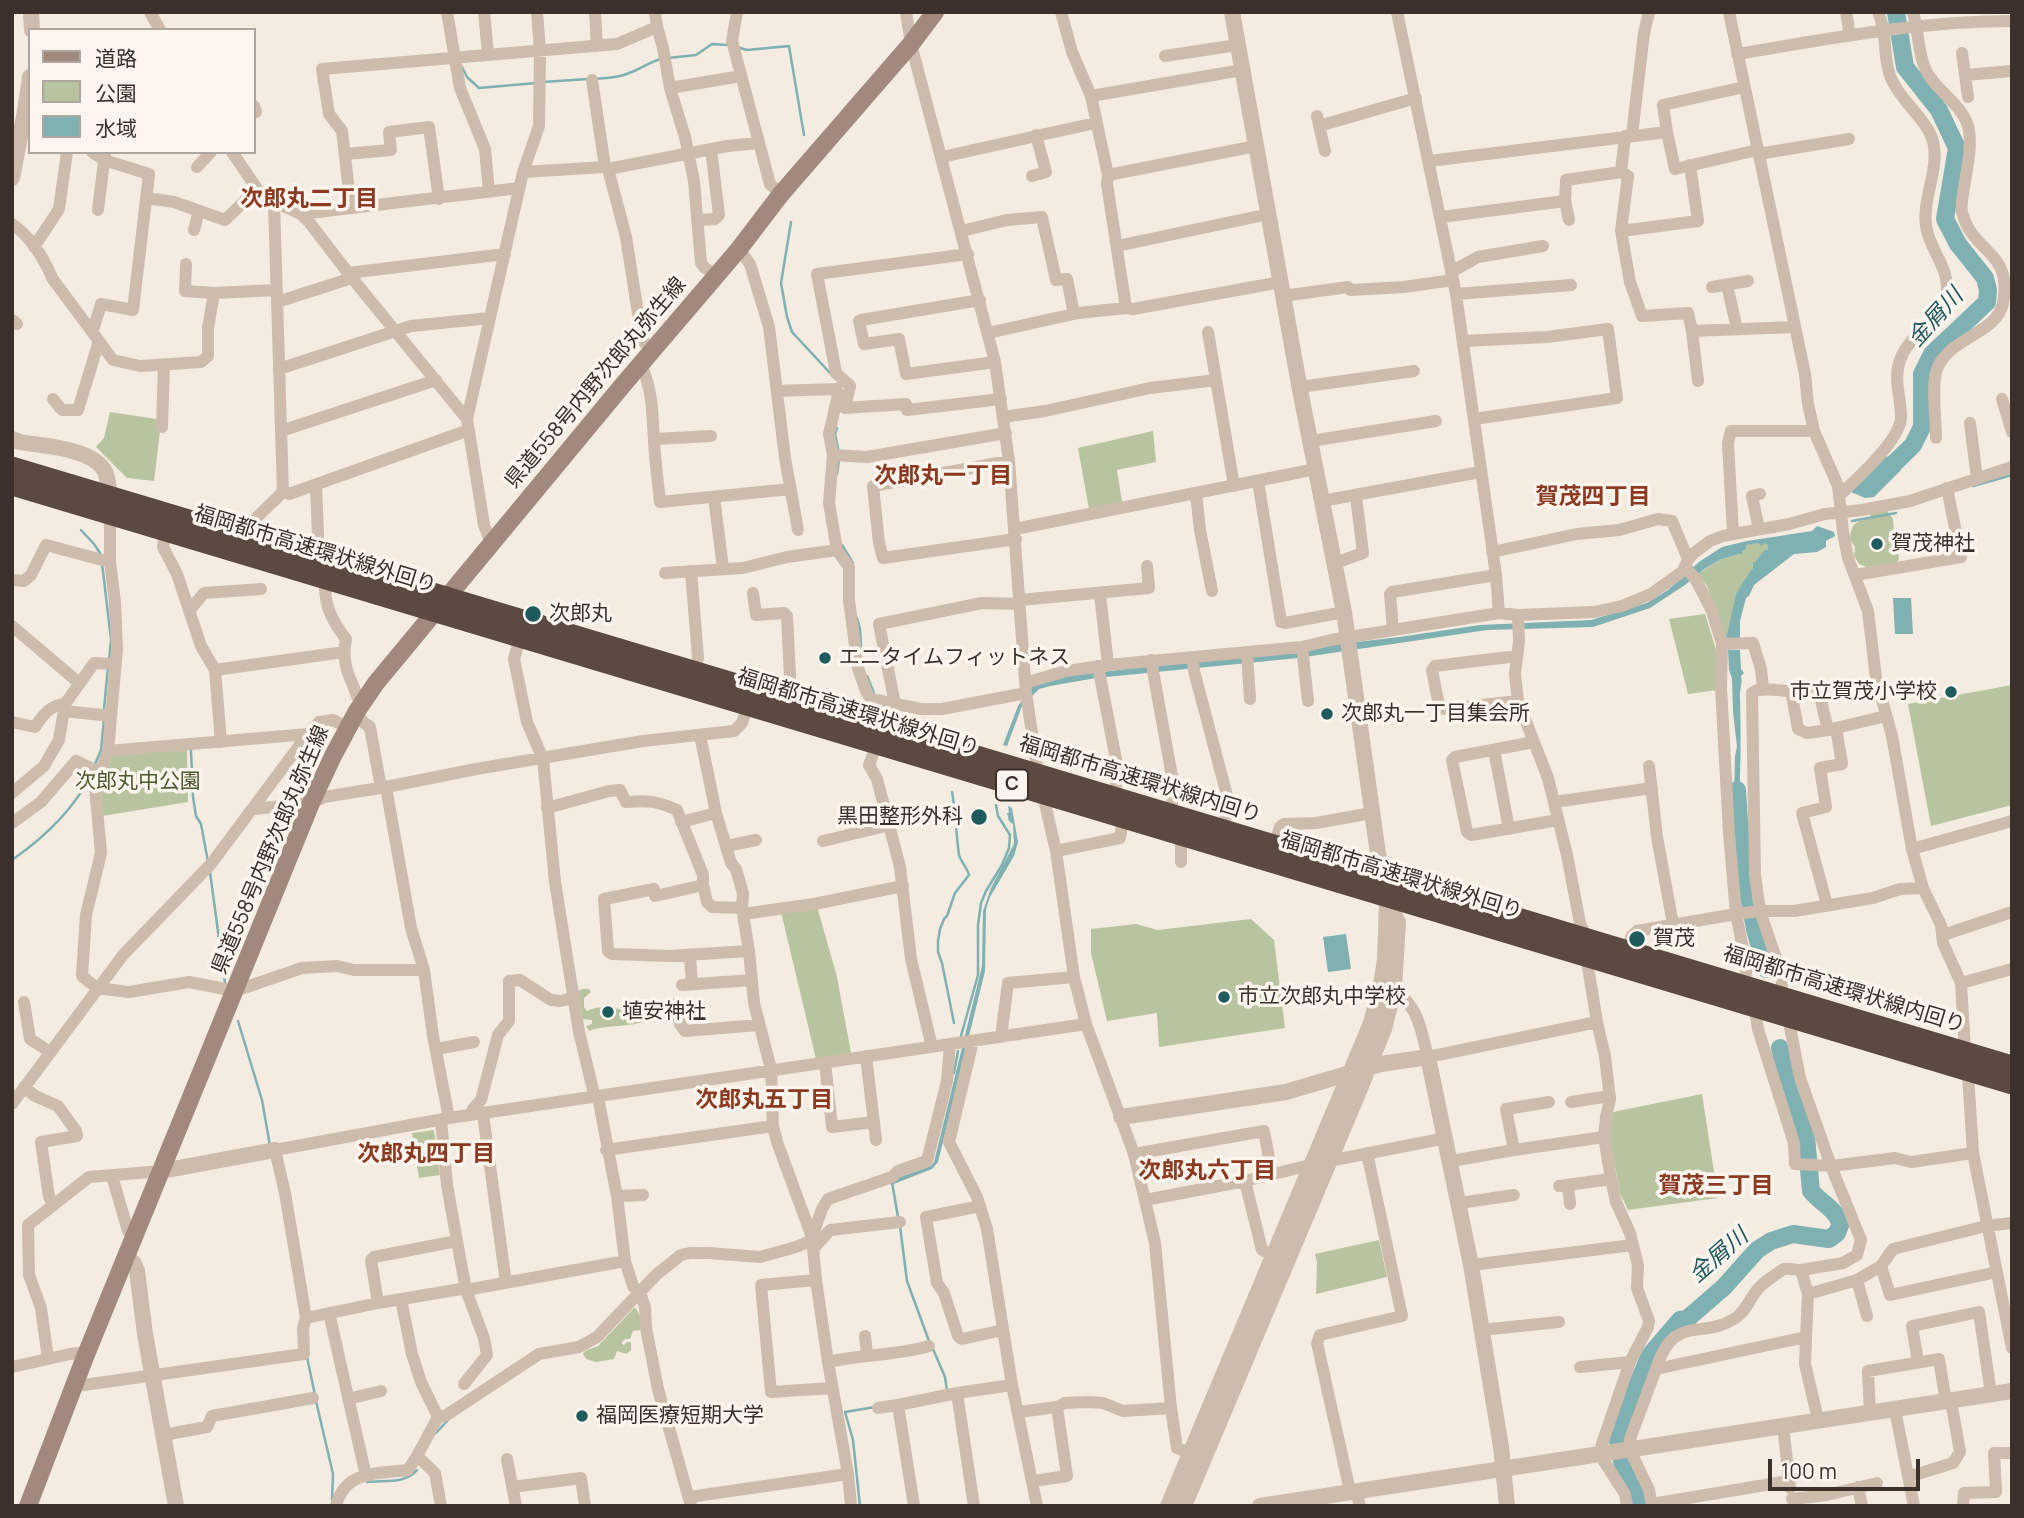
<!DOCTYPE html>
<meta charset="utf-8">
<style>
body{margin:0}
#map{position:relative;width:2024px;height:1518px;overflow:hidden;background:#f4ebe1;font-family:Manrope,"Noto Sans JP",sans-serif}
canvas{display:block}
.frame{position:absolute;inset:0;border:14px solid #3b302b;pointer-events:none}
.legend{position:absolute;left:28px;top:28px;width:228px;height:126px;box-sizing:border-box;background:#fbf5ee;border:2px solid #aea6a0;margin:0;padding:9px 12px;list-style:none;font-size:21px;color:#3b302b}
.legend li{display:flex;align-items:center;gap:14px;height:35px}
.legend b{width:35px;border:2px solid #aea6a0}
.scale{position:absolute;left:1768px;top:1459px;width:152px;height:32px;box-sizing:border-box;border:4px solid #3b302b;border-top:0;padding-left:9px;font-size:21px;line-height:24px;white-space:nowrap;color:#3b302b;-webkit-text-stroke:5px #fbf5ee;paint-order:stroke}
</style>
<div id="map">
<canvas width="2024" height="1518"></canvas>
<div class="frame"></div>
<ul class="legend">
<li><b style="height:9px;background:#a18a7d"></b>道路</li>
<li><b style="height:19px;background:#b8c4a0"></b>公園</li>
<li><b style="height:19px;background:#7fb0b2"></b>水域</li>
</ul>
<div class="scale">100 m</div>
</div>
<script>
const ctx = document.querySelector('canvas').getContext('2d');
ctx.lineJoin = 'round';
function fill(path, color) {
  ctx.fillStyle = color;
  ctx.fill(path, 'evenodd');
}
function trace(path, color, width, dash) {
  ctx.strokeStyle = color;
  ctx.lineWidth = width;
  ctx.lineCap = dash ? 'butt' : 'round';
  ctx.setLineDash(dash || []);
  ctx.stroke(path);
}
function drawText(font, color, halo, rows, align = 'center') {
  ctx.font = font + ' Manrope,"Noto Sans JP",sans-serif';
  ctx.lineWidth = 7;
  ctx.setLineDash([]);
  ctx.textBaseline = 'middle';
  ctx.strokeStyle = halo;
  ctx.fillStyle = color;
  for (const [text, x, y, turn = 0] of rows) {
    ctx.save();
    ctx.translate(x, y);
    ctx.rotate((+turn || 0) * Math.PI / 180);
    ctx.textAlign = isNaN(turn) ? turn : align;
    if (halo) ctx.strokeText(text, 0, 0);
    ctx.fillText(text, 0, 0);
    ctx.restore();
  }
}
fill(new Path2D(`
 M110 412 156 419 160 431 154 481 127 478 96 447 104 438Z
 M1153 431 1156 462 1117 470 1122 502 1089 509 1078 448Z
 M1887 511 1893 519 1894 531 1903 542 1898 551 1899 559 1897 563 1869 568 1859 564 1854 556 1855 547 1850 540C1851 521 1857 522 1871 518L1870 514Z
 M1759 542 1769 544 1770 549 1764 553 1726 640 1707 586 1698 574 1719 560 1740 554 1743 545Z
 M1705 614 1716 650 1717 690 1688 694 1669 619Z
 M2012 685V805L1931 826 1908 704Z
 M187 750 188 802 102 816 101 789 110 755Z
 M817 906 837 977 851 1053 816 1059 781 912Z
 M1251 919 1274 940 1285 1028 1159 1047 1157 1013 1107 1021 1091 953V929L1136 924 1158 930Z
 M583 989H589L591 992 584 998V1007L587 1011C601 1004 614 1009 627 1010 638 1011 643 1007 655 1015L650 1021C646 1021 643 1022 639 1023 625 1027 603 1025 589 1031L586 1026 592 1024V1020L583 1019 578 991Z
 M1702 1094 1718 1198 1628 1210 1620 1193 1609 1135 1613 1112Z
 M434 1130 440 1175 419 1178 412 1133Z
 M1379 1240 1387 1277 1316 1294 1317 1262 1315 1254Z
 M634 1308H636L640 1316V1330L633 1331 630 1339H625L622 1342V1344L624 1345 627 1342H631V1350C626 1356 624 1353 617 1351L614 1359 596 1362 586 1359 583 1354 585 1351 598 1346Z`), '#b8c4a0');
fill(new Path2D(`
 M1887 456 1901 470 1874 497 1865 498 1851 492Z
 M1817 526 1834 532 1835 536 1826 541V547L1817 552 1794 554 1754 585 1749 596 1746 598 1740 621V639L1726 640 1736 594 1751 570 1753 569V562H1755L1765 550H1768V545L1765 543 1762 546 1758 543 1746 545V549L1742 551 1743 553 1719 560 1703 570 1685 585 1650 608 1593 627 1487 630 1298 658 1096 678 1050 686 1039 689 1022 706 1007 746 1003 745 1018 706 1031 687 1068 676 1399 637 1480 625 1591 620 1647 603 1668 590 1699 562 1722 547 1747 541 1812 531Z
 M1893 598H1911L1913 634H1895Z
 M1728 650H1740L1741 669 1744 673 1741 676C1743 684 1739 690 1740 698 1741 737 1741 776 1738 815L1734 795 1735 756 1737 747 1733 711 1732 678 1729 670Z
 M1008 806 1012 808 1018 842 1014 856 990 897 986 909 985 971 938 1162 932 1169 891 1185 889 1181 931 1166 934 1162 982 966 983 911 991 888 1014 844 1013 824 1009 821 1007 813H1009Z
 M1346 934 1351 969 1328 972 1323 937Z`), '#7fb0b2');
trace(new Path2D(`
 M737 47 747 50 789 46 804 135
 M668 58 696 55 712 44 727 45
 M462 67 467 77 479 88 536 83
 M595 79C607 78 618 78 629 73 641 69 649 62 661 59
 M543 82 588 79
 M791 222 781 283 787 317 792 332 832 375
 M837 428 835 434 839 453
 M837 474 839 459
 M1973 486 2012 475
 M1852 521 1896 513
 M81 530 94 544 100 553
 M842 545 853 563
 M102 563 111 639 109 661
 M857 618 860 629 861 646
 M867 676 874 693
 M104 709 108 667
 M191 751 193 797 196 816 201 824 208 862
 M95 764 101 750 104 719
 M952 792C956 813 956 834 959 855 961 862 967 867 969 875L955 893 947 916 944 919 940 929 938 941V952L942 963 954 1023
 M12 860C45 837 74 810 92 773
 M210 872 225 983
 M238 1021 262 1100 270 1146
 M961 1036 978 975V925L981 903 986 891 1002 865 1009 848 1010 835 998 816 996 805
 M954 1073 958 1051
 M892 1182 898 1217
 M900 1226 907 1281 929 1341
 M933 1349 945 1377 947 1391
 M307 1357 315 1395
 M316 1401 333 1474 332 1500
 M436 1433 448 1420
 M367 1482C384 1480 406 1484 417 1470
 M860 1506 853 1440 845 1412 875 1407`), '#7fb0b2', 2.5);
trace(new Path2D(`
 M1879 478 1913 445 1922 427V374L1932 354 1987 302 1988 290 1985 278 1958 244 1945 219 1957 148 1939 110 1905 67 1896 12
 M1737 790 1739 821 1743 837 1744 869 1755 929 1766 969
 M1638 1506 1637 1499 1623 1466 1618 1442 1626 1412 1650 1355 1680 1320 1687 1319 1724 1287 1757 1250 1771 1241 1793 1234 1829 1239 1837 1233 1841 1223C1831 1205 1823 1205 1811 1191L1806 1136 1786 1075 1780 1048`), '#7fb0b2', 18);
trace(new Path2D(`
 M150 12 160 30
 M447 12 460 88 485 149 489 192
 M484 12 488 54
 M595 12 597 46
 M655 12 657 27 663 48 670 88 685 137 694 181 701 263 704 267 715 275
 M737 12 732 41 770 184 781 194
 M906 12 911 44 995 362 1009 461 1026 693 1038 773 1056 851 1074 977 1086 1024 1134 1154 1155 1243 1171 1408 1177 1448 1190 1453
 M1061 12 1072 52 1091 96 1108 175 1107 184 1126 308
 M1397 12 1456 294 1496 575 1499 613
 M1729 12 1805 374 1808 404 1814 431 1838 486 1843 532 1848 558 1868 611 1876 678 1892 736 1912 849 1923 888 1941 925 1943 943 1961 983 1965 1050
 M1846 12 1850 35
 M1913 12C1919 32 1918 57 1928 74 1940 94 1965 107 1969 130 1972 151 1966 173 1963 194 1962 201 1960 208 1963 215 1974 254 2013 251 2003 303 1997 334 1949 337 1937 369 1931 385 1936 419 1936 438
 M1962 53 1965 75 2012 71
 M1737 54C1828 39 1919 21 2012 21
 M1165 56 1237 45
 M1965 75 1968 97
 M592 80 605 167
 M670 88 741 76
 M1091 96 1242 70
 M254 106 256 112H254
 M1317 116 1325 151
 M1319 126 1416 98
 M1667 132 1663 105 1744 87
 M1632 135 1644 33 1649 12
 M232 152 262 196 301 214 309 222 352 278 467 419 484 525 491 544
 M345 154 391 150 389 132 429 127 439 199
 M1758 154 1849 139
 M942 157 1095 123
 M1429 161 1667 132 1675 169 1757 150
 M197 167 211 152
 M608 169 727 146 759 143
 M523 172 605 167 608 169 626 237 642 339 651 351
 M1621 172 1625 136
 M1108 175 1256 146
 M1032 176 1046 172 1036 135
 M146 198 174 202 225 220 257 189
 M351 208 342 131 329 114 322 69 617 44 657 27
 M98 210 105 153
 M301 214 519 188
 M1441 217 1565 201
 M697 220 715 219 719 215 711 149
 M1569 220 1565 201 1566 180 1621 172 1628 176 1621 231 1698 221 1690 165
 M12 224C30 236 44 258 52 278L113 360 140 366 201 362 208 356V328L214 293
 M194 230 199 211
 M962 231 1007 220 1042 217 1056 280 1067 279 1074 314
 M1621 231 1630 282 1642 316 1688 313 1692 331
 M1117 246 1269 214
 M34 247 59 209 67 152
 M739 249 750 264 769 327 785 458 798 530
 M968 254 817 274 836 373 850 386 845 408 906 404 907 410 1001 399
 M186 264 185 291 214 293 277 290
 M1451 272 1478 257 1543 246
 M348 273 505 254
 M1727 285 1737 329
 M1712 287 1748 281
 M1456 294 1571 285
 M1283 296 1348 287 1350 290 1404 287 1453 280
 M980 300 861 320 859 321 864 344 899 339 906 374 995 362
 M277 302 352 278
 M12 320 17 324
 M91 330 94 327 101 304 133 310 149 174 104 160 92 152
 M1208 332 1234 486
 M988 333 1078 313 1126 308 1133 309 1281 282
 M1463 341 1547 337 1608 329 1617 398 1474 419
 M641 364C653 392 652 411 654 441 655 461 658 482 660 502L791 489
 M279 369 411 326 490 318
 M1698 381 1692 331 1795 327
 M1300 387 1414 371
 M777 391 836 389 838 395 829 434 833 455 829 503 837 550 849 567V600L858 668 866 691 871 699 921 709H942L1026 693
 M53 399 62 410H78L99 341
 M2002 399 2012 432
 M1003 417 1045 411 1150 388 1216 380
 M467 419 523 172 539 126 540 50 537 12
 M1970 423 1977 479
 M162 427 164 365
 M281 431 436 380
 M654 439 711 436
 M1311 441 1436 421
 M833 455 867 457 1006 433
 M1009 461 873 486 879 543 883 558 1016 539
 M1258 481 1281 622 1285 623 1344 612
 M283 492 289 494 469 430
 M1196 494 1200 530 1212 591
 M1840 495C1856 479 1901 440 1901 417 1901 397 1893 380 1900 360 1909 334 1940 322 1946 296 1952 270 1929 250 1926 226 1922 198 1940 169 1933 141 1927 121 1904 103 1894 84 1881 62 1889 35 1878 12
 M714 497 723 568
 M1322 501 1480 472
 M110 516V562L115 602 117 649 108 751 95 787 101 853 86 915 82 976 97 988 129 992 189 982 235 991 302 968 337 966 354 970H424
 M1015 529 1316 469
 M1759 529 1752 496 1760 494
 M165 533 163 547 177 574 201 646 215 670 221 742
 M1733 533 1728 443 1731 431H1814
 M250 535 257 517 283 492 274 203
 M1492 552 1577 534 1619 530 1658 519 1672 521 1688 559
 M316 554 318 535 316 485
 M1335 563 1363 553 1356 496
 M1686 567 1696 580 1712 611 1722 644 1721 688 1729 833 1736 914 1747 968 1744 983
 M691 571 698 658 695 670
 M665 573 743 568 787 557 837 550
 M1855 575 1961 557 1947 488
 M12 580 24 581 31 575 46 545 110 562
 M325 582C324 605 332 621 346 639 343 656 345 668 352 683 356 691 355 697 362 703
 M753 593 756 615 784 613 787 616 790 677 786 698
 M1100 594 1108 665
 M1020 600 1149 588 1147 566
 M189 611 204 593 261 589
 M1518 615 1519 641 1515 674 1518 701 1548 778 1567 855 1580 923 1585 935
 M12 626 78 682
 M1393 630 1390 594 1392 592 1496 575
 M520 638 514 659 527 722 543 759 555 882 579 1032 595 1098
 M1722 644 1753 643 1761 669 1763 689
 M1302 647 1308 701
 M1247 653 1250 699
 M1517 656 1435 666 1432 670 1439 705 1444 709 1518 701
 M1193 658 1194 671 1229 803 1223 827
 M1151 660 1175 793 1169 812
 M1098 666 1119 775 1113 795
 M215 670 344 652
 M1025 683 1066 671 1108 665 1302 647 1331 640 1499 613 1518 615 1594 612 1622 606 1651 594 1683 571 1688 559 1694 553 1710 541 1723 536 1789 524 1825 514 1862 510 1910 501 2012 467
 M1789 691 1818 688 1828 730
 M895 704 879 624 982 603 1020 604
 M64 711 111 716
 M357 711 363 722 370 727 381 788
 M12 722 35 727C43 715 50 705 65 704
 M700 735 716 813 731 863 736 869 743 893 742 908 749 951 754 1003 771 1069 773 1126 777 1142 812 1237 816 1280 828 1362 848 1474 851 1506
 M1534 742 1455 757 1452 760 1467 832 1471 835 1558 820
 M876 746 869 765 877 779 900 867 911 959 932 1047
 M1494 750 1509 829
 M108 751 308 734
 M1649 766 1657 837 1673 924
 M386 787 411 928 424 970 433 1036 449 1118
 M12 793 44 766 59 740 65 704 94 663 115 664
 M1554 802 1652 788
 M547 808 609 791 620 790 626 802C648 800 657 801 677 810L703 875V885
 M254 809 311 803 324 797 386 787 476 769 643 741 734 731 742 723 747 707
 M681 822 716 813
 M12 823 41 802 76 761 99 772
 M823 841 890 825
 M1275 843 1280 827 1284 824 1316 823 1372 813
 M726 846 756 840
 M1912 849 2012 821
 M1056 851 1120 838 1123 820
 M1181 862V839
 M1827 905 1802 813 1826 807 1820 768 1842 764 1836 728
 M742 908 712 907 707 902 703 885 655 896 654 889 604 899 608 951 612 954 669 956 749 951
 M743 914 814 904 903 886
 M1943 935 2012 912
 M1629 949 1631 937 1637 931 1736 914 1760 911H1794L1873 898 1900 889 1923 888
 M690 956 692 984
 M1587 961 1597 1022 1605 1056 1610 1099 1606 1117 1604 1137 1611 1179 1616 1202 1630 1233 1638 1265 1637 1288 1649 1321 1648 1327 1630 1362 1602 1444 1600 1455 1625 1494 1627 1506
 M1961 983 2012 969
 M682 985 752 980
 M1394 989C1420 1010 1420 1027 1428 1057L1597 1022
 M1780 994 1783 979 1760 911 1755 875 1752 693C1761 686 1777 691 1789 691L1792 696 1798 729 1807 733 1828 730 1886 716
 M24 1002 30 1039 50 1052
 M675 1004 680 1024 685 1031 759 1025
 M1755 1010 1758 1029 1794 1143 1795 1164 1831 1166 1895 1158 1911 1162 1973 1153
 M1789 1022 1800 1078 1831 1166 1861 1240 1857 1255 1843 1263 1801 1270 1808 1294
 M1001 1037 1008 983 1074 977
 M973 1041 949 1142 977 1197 987 1229 1012 1385 1037 1506
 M436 1049 474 1042
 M866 1056 876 1140
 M825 1062 832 1127 874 1122
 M1968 1075 1973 1153 2012 1348
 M24 1087 35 1096 58 1106 76 1131 77 1136 41 1142 49 1197 54 1205
 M598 1097 617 1196 625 1261 633 1286 640 1293 645 1307 646 1328 658 1389 691 1506
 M1571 1102 1610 1096
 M12 1104 123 955 211 864 308 734 319 722 333 720 348 728
 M483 1114 506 1283
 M470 1115 473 1109 481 1100 498 1035 509 1021V981L520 980 551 1000 560 1001 573 998
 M441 1120 447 1185 457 1241
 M606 1150 773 1126
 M1514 1150 1506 1109 1549 1102
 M1134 1154 1264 1131 1272 1174
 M1329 1161 1446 1138
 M1451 1161 1514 1150 1604 1137
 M112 1176 128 1231 134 1236
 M1245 1181 1262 1250 1274 1256
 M1568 1185 1570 1204
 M1559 1186 1611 1179
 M617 1196 643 1195
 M1145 1200 1245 1181 1310 1165
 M1460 1203 1514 1195
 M980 1206 926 1217 937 1283 944 1293 958 1336 962 1339 1003 1330
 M814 1248 830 1230 900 1222
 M1471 1265 1633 1245
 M1881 1266 1890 1295 1997 1272
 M816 1280 761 1285 771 1392 832 1388
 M1857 1280 1867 1316
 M401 1299 412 1354 421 1382 438 1417
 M378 1303 371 1260 374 1257 457 1241 466 1290 484 1338 487 1355 464 1384
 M329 1313 366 1476
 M306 1318 285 1193 275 1150 449 1118 1086 1024
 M1481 1330 1559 1322
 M865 1336 867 1355
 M1806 1337 1805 1364 1818 1419
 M48 1359 41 1308 29 1275 28 1225 89 1177 162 1171
 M828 1362C863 1354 895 1356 929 1346
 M1918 1362 1912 1326 1979 1312 1991 1394
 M12 1367 70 1354 78 1353 85 1357
 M1580 1367 1630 1362
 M1656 1369C1674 1313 1700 1340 1734 1319 1746 1312 1749 1299 1758 1289 1762 1284 1769 1279 1775 1275 1778 1273 1781 1270 1784 1269 1789 1268 1796 1270 1801 1270
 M75 1383 84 1385 304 1354 303 1328 306 1318 378 1303 461 1289 466 1290 625 1261
 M957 1393 974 1506
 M348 1399 381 1391
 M878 1408 898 1405
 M1895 1410 1914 1506
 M1019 1412 1057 1407
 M1870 1413 1868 1371 1939 1359 1946 1402
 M1783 1425 1790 1488
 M163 1435 207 1427 212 1416 313 1398
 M417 1456 435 1473 441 1506
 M507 1459 516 1506
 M1908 1477 1953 1463 1960 1452 1951 1401
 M1033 1481 1067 1476 1057 1407 1065 1403 1089 1402 1103 1403 1123 1411 1171 1408
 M512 1487 581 1478 585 1506
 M1858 1487 1862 1506
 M1356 1490 1360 1506
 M1350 1491 1317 1343 1320 1335 1402 1316 1367 1153
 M689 1497 848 1474
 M1792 1499 1827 1495 1877 1483
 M1652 1504 1789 1481
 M336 1506C345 1470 377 1474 408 1470L417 1456 438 1417 445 1416 539 1354 579 1347 597 1337 657 1274 681 1255 690 1253H709L760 1257 796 1247 808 1242 812 1237 822 1209 828 1199 892 1177 898 1171 927 1161 947 1081 950 1044
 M914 1506 898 1405 957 1393 1012 1385
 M1652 1506 1649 1490 1630 1450V1439L1656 1369 1806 1337 1808 1294 1857 1280 1881 1266 1893 1249 1986 1226 2012 1223
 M1963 1506 1964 1493 1996 1492 1994 1453H2012`), '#cdbbac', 12);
trace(new Path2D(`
 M31 12 32 30
 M12 178 25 111 30 77
 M12 439 20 442C42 446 91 448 104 470 109 479 109 492 109 503
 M1121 1117 1286 1092 1381 1064 1428 1057 1471 1265 1501 1447 1507 1506
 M162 1171 275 1150
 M126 1259 133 1262 137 1271 145 1334 176 1506
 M1168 1506 1371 1023 1381 985 1385 960 1387 903
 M1184 1506 1357 1096 1384 1029 1394 989 1398 922 1387 901 1381 875 1344 612 1300 390 1232 12
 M1260 1506 2012 1391`), '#cdbbac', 16);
trace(new Path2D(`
 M28 1506 85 1357 311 803 333 756 357 711 376 683 622 386 739 249 781 194 911 44 935 12`), '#a18a7d', 18);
trace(new Path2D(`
 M12 467 2012 1066
 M12 485 2012 1084`), '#5c4a42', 21);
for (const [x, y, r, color] of [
 [1877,544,7,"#1f5a5e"],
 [533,614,9,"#1f5a5e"],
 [825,658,7,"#1f5a5e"],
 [1951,692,7,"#1f5a5e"],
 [1327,714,7,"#1f5a5e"],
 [979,817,9,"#1f5a5e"],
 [1637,939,9,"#1f5a5e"],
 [1224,997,7,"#1f5a5e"],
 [608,1012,7,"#1f5a5e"],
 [582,1416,7,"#1f5a5e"]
]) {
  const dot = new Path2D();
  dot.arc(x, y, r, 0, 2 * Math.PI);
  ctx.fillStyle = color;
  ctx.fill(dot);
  trace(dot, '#fbf5ee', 2.5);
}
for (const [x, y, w] of [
 [1012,785,32]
]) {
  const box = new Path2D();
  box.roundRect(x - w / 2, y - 15.5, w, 31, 5);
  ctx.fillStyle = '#fbf5ee';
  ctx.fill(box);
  trace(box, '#3b302b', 2);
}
drawText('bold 19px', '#3b302b', null, [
 ["C",1012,785]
]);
drawText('21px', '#3b302b', '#fbf5ee', [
 ["県道558号内野次郎丸弥生線",596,383,-50],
 ["福岡都市高速環状線外回り",315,550,17],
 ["福岡都市高速環状線外回り",858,713,17],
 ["福岡都市高速環状線内回り",1140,780,17],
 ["県道558号内野次郎丸弥生線",271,850,-67],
 ["福岡都市高速環状線外回り",1401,876,17],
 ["福岡都市高速環状線内回り",1844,990,17]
]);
drawText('21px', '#3b302b', '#fbf5ee', [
 ["賀茂神社",1891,544],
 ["次郎丸",549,614],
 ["エニタイムフィットネス",839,658],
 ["市立賀茂小学校",1937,692,"right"],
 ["次郎丸一丁目集会所",1341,714],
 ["黒田整形外科",963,817,"right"],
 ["賀茂",1653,939],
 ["市立次郎丸中学校",1238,997],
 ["埴安神社",622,1012],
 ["福岡医療短期大学",596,1416]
], 'left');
drawText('21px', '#4a5a2e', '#fbf5ee', [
 ["次郎丸中公園",138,782]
]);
drawText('bold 23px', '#8c3b22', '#fbf5ee', [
 ["次郎丸二丁目",309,200],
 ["次郎丸一丁目",943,477],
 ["賀茂四丁目",1593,498],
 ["次郎丸五丁目",764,1101],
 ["次郎丸四丁目",426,1155],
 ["次郎丸六丁目",1207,1172],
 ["賀茂三丁目",1716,1187]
]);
drawText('italic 23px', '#1f5a5e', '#fbf5ee', [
 ["金屑川",1936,318,-48],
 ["金屑川",1719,1256,-41]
]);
</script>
